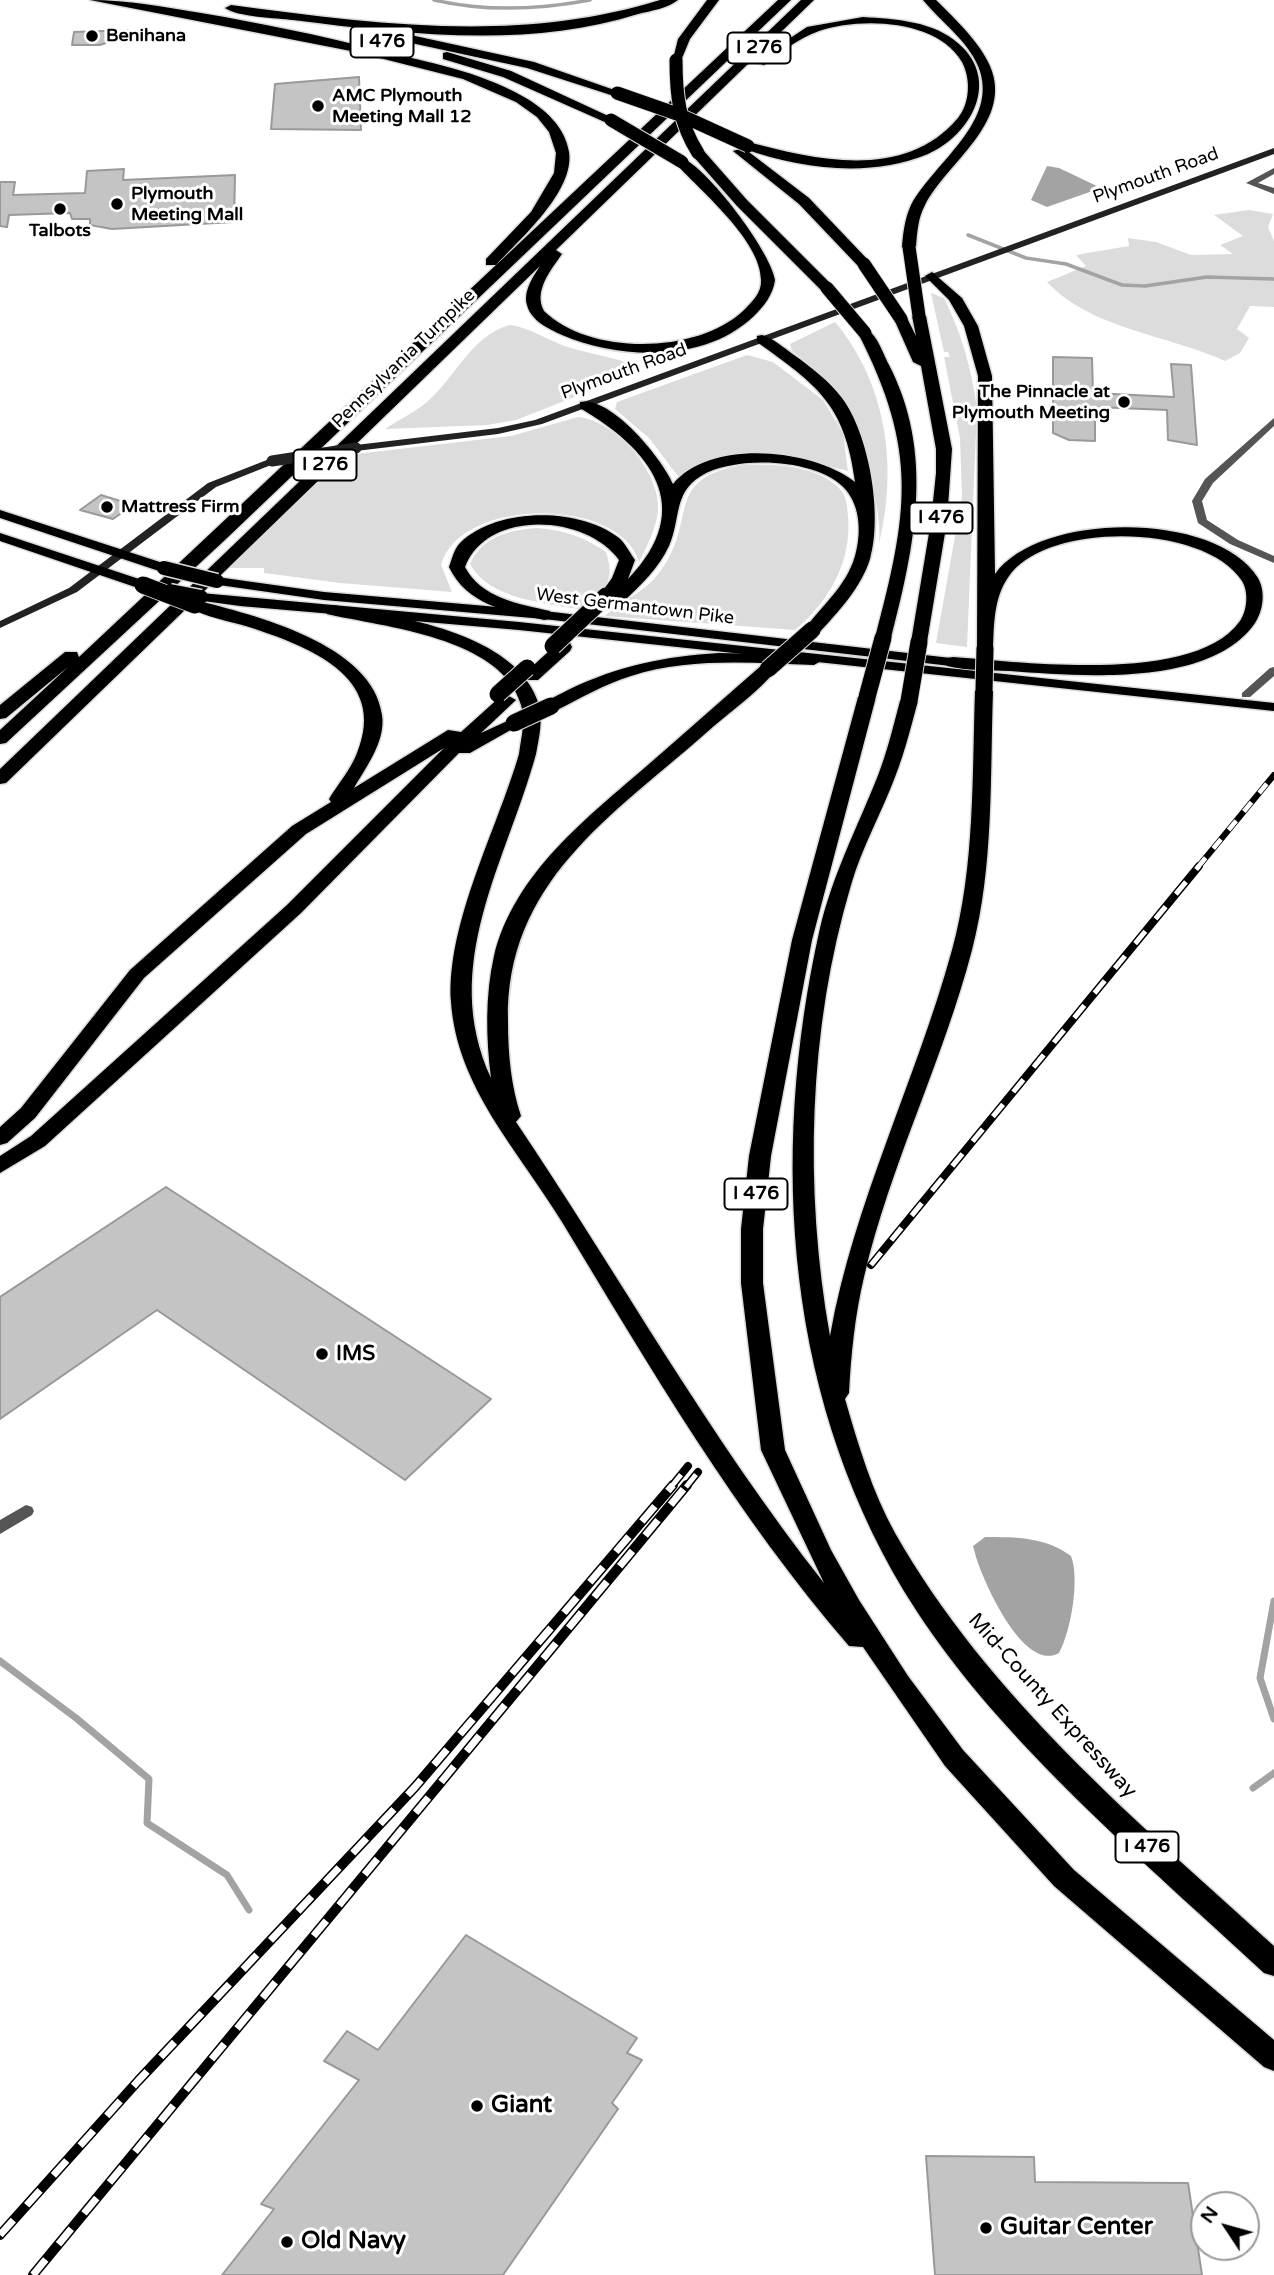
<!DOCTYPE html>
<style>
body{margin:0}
#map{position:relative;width:1274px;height:2275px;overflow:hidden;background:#fff;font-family:"Varela Round",sans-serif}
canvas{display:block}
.north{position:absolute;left:1190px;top:2191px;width:70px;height:70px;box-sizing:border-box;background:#fff;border:2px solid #999;border-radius:50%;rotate:306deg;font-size:19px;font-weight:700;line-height:28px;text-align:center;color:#000}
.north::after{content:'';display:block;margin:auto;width:24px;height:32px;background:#000;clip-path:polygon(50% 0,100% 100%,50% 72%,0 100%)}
</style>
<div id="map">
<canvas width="1274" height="2275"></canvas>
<div class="north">N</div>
</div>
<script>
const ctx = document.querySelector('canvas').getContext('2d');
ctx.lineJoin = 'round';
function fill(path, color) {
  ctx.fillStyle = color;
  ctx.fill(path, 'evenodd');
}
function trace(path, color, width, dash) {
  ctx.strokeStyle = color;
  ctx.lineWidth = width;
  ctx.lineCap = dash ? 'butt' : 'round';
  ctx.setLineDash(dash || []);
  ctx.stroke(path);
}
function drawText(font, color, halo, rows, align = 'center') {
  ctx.font = font + ' "Varela Round",sans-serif';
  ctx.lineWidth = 6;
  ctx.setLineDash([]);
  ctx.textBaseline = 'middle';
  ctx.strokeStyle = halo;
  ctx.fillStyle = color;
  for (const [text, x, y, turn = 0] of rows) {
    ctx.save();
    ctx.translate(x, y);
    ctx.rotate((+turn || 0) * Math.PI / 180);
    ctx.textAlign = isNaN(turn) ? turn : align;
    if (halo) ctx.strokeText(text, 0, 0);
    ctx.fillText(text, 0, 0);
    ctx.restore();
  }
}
fill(new Path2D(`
 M1249 210 1273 214 1268 227 1274 241V307L1250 306 1237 329 1249 338 1240 353 1225 361C1168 335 1091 329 1047 282L1086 266 1076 255 1129 246 1128 238 1156 242 1191 255 1233 254 1220 245 1243 236 1214 215Z
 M931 293 944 298C962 334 971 368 977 408L967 647 936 643 962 497 960 438 944 357H950L948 352H944Z
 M835 322C887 384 898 467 879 544 881 524 876 505 873 485 861 421 845 392 792 351L790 344Z
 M510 325C532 328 550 342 571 348 596 355 614 357 639 367L641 371 516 420 487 425 385 429C397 421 411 414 422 406 454 382 470 335 510 325Z
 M747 355 773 362 823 400 843 433 848 471 789 456 691 469 678 476 649 438 615 409 617 402Z
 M578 417C616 421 661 472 658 511 656 529 647 546 639 562 620 496 459 497 441 565L452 592 340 583 264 573V568H229L347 455 511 436Z
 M744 465C775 464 813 465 837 486 847 495 847 505 848 516 852 562 829 601 795 630L605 616C622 600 644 593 659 573 700 520 661 478 744 465Z
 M537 528C564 530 584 537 606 552 616 582 604 589 584 610 547 603 489 600 470 564 482 536 510 530 537 528Z`), '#dcdcdc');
fill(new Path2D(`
 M1047 166 1059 168 1101 188 1047 207 1031 200Z
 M985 1537C1016 1537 1046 1537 1071 1556 1080 1579 1071 1631 1059 1653 1024 1673 984 1583 976 1557L973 1546Z`), '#a3a3a3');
trace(new Path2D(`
 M434 0C486 12 537 10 590 0
 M968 235 1026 258 1066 264 1122 285 1145 286 1207 277 1274 279`), '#a3a3a3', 3.5);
trace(new Path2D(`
 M1274 1601 1260 1678 1274 1719
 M0 1661 76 1718 149 1779 147 1823 227 1875 249 1910
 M1253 1788 1274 1773`), '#a3a3a3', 7);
const building = new Path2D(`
 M134 30 135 33 100 45H72L74 32Z
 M359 77 361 130 271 129 275 84Z
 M124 169 123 180 235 175 234 222 112 229 90 225V219H72L70 213 9 215 7 227 0 226V182H15L13 195 85 193 87 171Z
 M1053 357 1092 358 1093 393 1174 397 1171 364 1191 365 1197 445 1168 440 1167 410 1095 407V441L1069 440 1053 433Z
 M101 495 133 505 113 519 80 510Z
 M166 1187 491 1399 405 1480 157 1310 0 1419V1297Z
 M466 1935 637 2038 627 2053 642 2060 612 2103 618 2109 503 2275H222L274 2209 261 2204 359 2080 324 2061 347 2031 378 2050Z
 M926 2156 1034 2157 1035 2182 1188 2183 1202 2275H935Z`);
fill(building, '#c4c4c4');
trace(building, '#999', 2);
const primary = new Path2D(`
 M0 510 169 565 171 568 169 571H159L0 518Z
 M0 533 148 582 150 585 143 589 138 588 0 541Z
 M217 577 324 592 544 611 968 660 975 664 968 668 544 619 324 600 212 584 210 581Z
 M201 593 519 622 1274 703V711L519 630 240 606 196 600 194 597Z`);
const motorway = new Path2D(`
 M90 0C128 0 164 7 201 13 260 23 319 35 377 50 427 62 479 71 524 97 545 109 565 127 569 152 575 191 520 239 496 265H486V259L531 212 554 173 556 153 549 132 537 117 516 102 463 79 356 52Z
 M660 0H678C668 8 651 11 638 14 528 49 405 34 293 20 277 18 237 17 225 8L231 5C375 24 519 44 660 0Z
 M707 0H719L690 39 680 63H672L678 39Z
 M778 0H791L226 539 6 743 0 744V730L68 667 6 718 0 719V705L65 652H77L79 657Z
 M801 0H814L556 250 562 254C551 270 533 291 544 311 590 356 697 354 743 311 751 303 762 293 761 280 761 241 702 192 677 165L676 162 682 158C707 167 771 252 775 280 773 295 764 306 754 316 705 363 621 360 562 335 549 329 531 321 527 305 523 291 533 277 540 266L195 600C254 615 373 644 382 715 386 741 366 767 354 788L448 730 461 732 501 696 507 695 516 700 481 733 514 718 523 723 470 753H459L301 913 45 1146 0 1173V1156L31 1136 287 905 444 748 306 834 144 978 35 1118 7 1143 0 1145V1127L21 1108 130 970 292 826 331 802 329 799C338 784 351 769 357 753 389 676 307 646 249 627 229 621 205 617 188 607L6 783 0 784V769Z
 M923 0H936C955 19 979 41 990 66 1014 122 947 162 925 205 918 218 917 233 916 247L909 251 902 247C903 233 905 218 911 205 934 162 1001 121 978 66 967 40 941 22 923 0Z
 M863 17C895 19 934 21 959 44 1001 81 971 135 928 154 870 178 802 169 745 149L809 198 869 261V267H859L799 204 733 151 743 148V143L748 142C816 160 905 181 958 118 970 103 971 79 962 62 937 19 860 17 819 31 799 38 781 52 764 65L754 62 807 27Z
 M406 34 534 62 623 93 617 97 527 68 402 41V35Z
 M447 52 511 71 617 120 607 123 503 77 443 59V53Z
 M693 150H703L747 200 832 285V291H822L737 206 693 156Z
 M932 272 962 298 978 326 992 376 995 574C1040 511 1217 511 1258 578 1266 592 1263 611 1255 623 1210 688 1079 676 1010 671 990 670 967 671 947 666L944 662 947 658 953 657C1022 662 1195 685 1240 621 1247 611 1249 592 1242 581 1205 524 1054 522 1012 572 994 594 994 621 993 648L985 653 979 652 977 648 978 376 964 326 949 300 925 276Z
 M919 312 926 316 952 449 947 521 927 642 919 647 911 642 931 521 936 473V449L921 366 913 362 894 319 906 316 916 336 912 316Z
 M865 329C876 332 883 353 888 363 935 452 915 545 891 638L883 643 875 638C908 513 919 452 858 333Z
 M762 335C773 338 784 348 794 355 811 367 829 381 842 398 869 434 883 515 870 559 861 588 838 612 818 634H806L804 630C822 605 846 587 855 556 861 535 861 508 846 490 819 458 735 455 701 476 673 493 681 519 669 546 659 568 640 586 622 603H610L599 596 612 578 619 560C586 514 487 509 465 567 481 598 519 604 550 611V619L544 620C506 611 467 605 449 567 452 559 454 549 460 543 497 507 579 507 619 538 625 543 630 553 635 560L628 579C698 507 650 449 580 408V402C610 395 662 458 673 484 711 438 813 449 855 482 845 404 817 385 757 342V336Z
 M333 605C395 616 518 632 539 705 543 721 539 738 536 754 506 863 439 965 491 1078 486 1038 485 996 494 956 514 873 588 817 649 764 687 731 724 698 762 665L768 664 777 669C758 693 728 713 706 733 612 816 505 882 508 1022 508 1054 511 1086 521 1116L516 1122C619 1275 709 1437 824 1583L761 1450 741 1283V1229L749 1156 792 940 858 697 867 692 876 697 812 940 771 1156 763 1229V1283L785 1450 831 1550 859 1600 908 1676 963 1750 1074 1870 1274 2040V2071L1264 2067 1054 1886 945 1766 863 1647 849 1646C736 1515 651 1369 562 1222 519 1151 457 1088 451 1002 446 924 497 830 519 754 521 738 526 721 521 705 502 637 383 627 327 614L325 610Z
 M564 642 570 643 572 647 570 651 538 680H526L523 676 526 672 558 643Z
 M719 653 814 655 823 660 814 665C754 663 689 657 631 676 605 684 581 698 557 710L551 711 542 706C549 698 561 694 570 689 618 666 666 656 719 653Z
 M984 686 993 691C990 777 994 866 972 950 943 1061 890 1165 864 1277 855 1315 851 1354 849 1393L845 1399C858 1444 872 1492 895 1533 988 1697 1137 1821 1274 1946V1976L1264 1973C1148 1865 1002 1743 916 1610 785 1407 768 1159 820 928 833 874 857 828 877 778 887 753 893 727 900 701L903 697H915L918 701C911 726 905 752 895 777 881 814 862 847 851 885 808 1029 804 1189 830 1336 854 1202 916 1081 952 950 975 866 972 777 975 691Z`);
trace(primary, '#dbdbdb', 3);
trace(motorway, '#dbdbdb', 3);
fill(new Path2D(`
 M1274 168V174L1258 183 1274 188V194L1246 183Z
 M1274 418V426L1213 483 1202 501 1207 520 1238 540 1274 556V563L1230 544 1198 523 1192 501 1205 479Z
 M1274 667V676L1250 697H1242V693L1270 668Z
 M26 1505 32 1507 34 1511 32 1515 0 1534V1520Z`), '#555');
fill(new Path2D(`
 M1274 148V154L542 424 498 434 356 451 351 448 356 445 498 428 535 420Z
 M272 458 276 459V463L216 487 77 592 0 628V621L69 588 208 483Z`), '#222');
fill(primary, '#000');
fill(motorway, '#000');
const railFar2 = new Path2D(`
 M1198 867 1274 775`);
const railFar1 = new Path2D(`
 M871 1265 1199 866
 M671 1487 688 1466
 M686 1487 698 1472`);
const rail = new Path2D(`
 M0 2235 138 2081 415 1787 673 1485
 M33 2275 687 1485`);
trace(railFar2, '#000', 6);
trace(railFar1, '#000', 8);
trace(rail, '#000', 10);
trace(railFar2, '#fff', 4.5, [12]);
trace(railFar1, '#fff', 5, [16]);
trace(rail, '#fff', 7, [20]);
const primaryBridge = new Path2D(`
 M164 568 217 581
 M170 591 201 597`);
const motorwayBridgeFar1 = new Path2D(`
 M676 60C676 95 679 123 698 153
 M617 93 680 115 748 146
 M611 120 682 162
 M909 247 919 316
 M864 264 901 319
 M827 288 865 333`);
const motorwayBridge = new Path2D(`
 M143 585 195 605
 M553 646 606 596
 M768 669 812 630
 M984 691 985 648
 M498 694 527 668
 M867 697 883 638
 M909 701 919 642
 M514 723 551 706`);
trace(primaryBridge, '#dbdbdb', 17, []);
trace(motorwayBridgeFar1, '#dbdbdb', 15, []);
trace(motorwayBridge, '#dbdbdb', 19, []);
trace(new Path2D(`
 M272 461 356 448`), '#222', 11);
trace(primaryBridge, '#000', 14);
trace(motorwayBridgeFar1, '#000', 13);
trace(motorwayBridge, '#000', 17);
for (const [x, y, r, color] of [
 [92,36,7,"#000"],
 [318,106,7,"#000"],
 [117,204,7,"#000"],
 [60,209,7,"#000"],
 [1124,402,7,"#000"],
 [107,507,7,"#000"],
 [322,1354,7,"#000"],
 [477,2106,7,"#000"],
 [986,2228,7,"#000"],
 [287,2242,7,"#000"]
]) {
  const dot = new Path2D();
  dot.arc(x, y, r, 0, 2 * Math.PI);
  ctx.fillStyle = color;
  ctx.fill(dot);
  trace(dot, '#fff', 2.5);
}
drawText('bold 18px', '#000', '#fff', [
 ["Benihana",106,36],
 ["AMC Plymouth",332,96],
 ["Meeting Mall 12",332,117],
 ["Plymouth",131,194],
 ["Meeting Mall",131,215],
 ["Talbots",60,231,"center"],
 ["The Pinnacle at",1110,392,"right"],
 ["Plymouth Meeting",1110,413,"right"],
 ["Mattress Firm",121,507]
], 'left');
drawText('18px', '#000', '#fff', [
 ["Plymouth Road",1156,176,-20],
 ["Pennsylvania Turnpike",404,359,-44],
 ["Plymouth Road",624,372,-20],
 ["West Germantown Pike",635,607,7]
]);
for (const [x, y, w] of [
 [382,42,63],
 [759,48,63],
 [325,465,63],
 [941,518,63],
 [756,1194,63],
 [1147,1847,63]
]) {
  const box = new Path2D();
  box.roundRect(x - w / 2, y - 15.5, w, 31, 5);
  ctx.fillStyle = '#fff';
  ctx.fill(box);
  trace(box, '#000', 2);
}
drawText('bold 19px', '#000', null, [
 ["I 476",382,42],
 ["I 276",759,48],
 ["I 276",325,465],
 ["I 476",941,518],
 ["I 476",756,1194],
 ["I 476",1147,1847]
]);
drawText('bold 21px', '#000', '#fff', [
 ["IMS",336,1354]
], 'left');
drawText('21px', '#000', '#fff', [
 ["Mid-County Expressway",1052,1706,48]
]);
drawText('bold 24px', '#000', '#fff', [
 ["Giant",491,2106],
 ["Guitar Center",1000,2228],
 ["Old Navy",301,2242]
], 'left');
</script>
